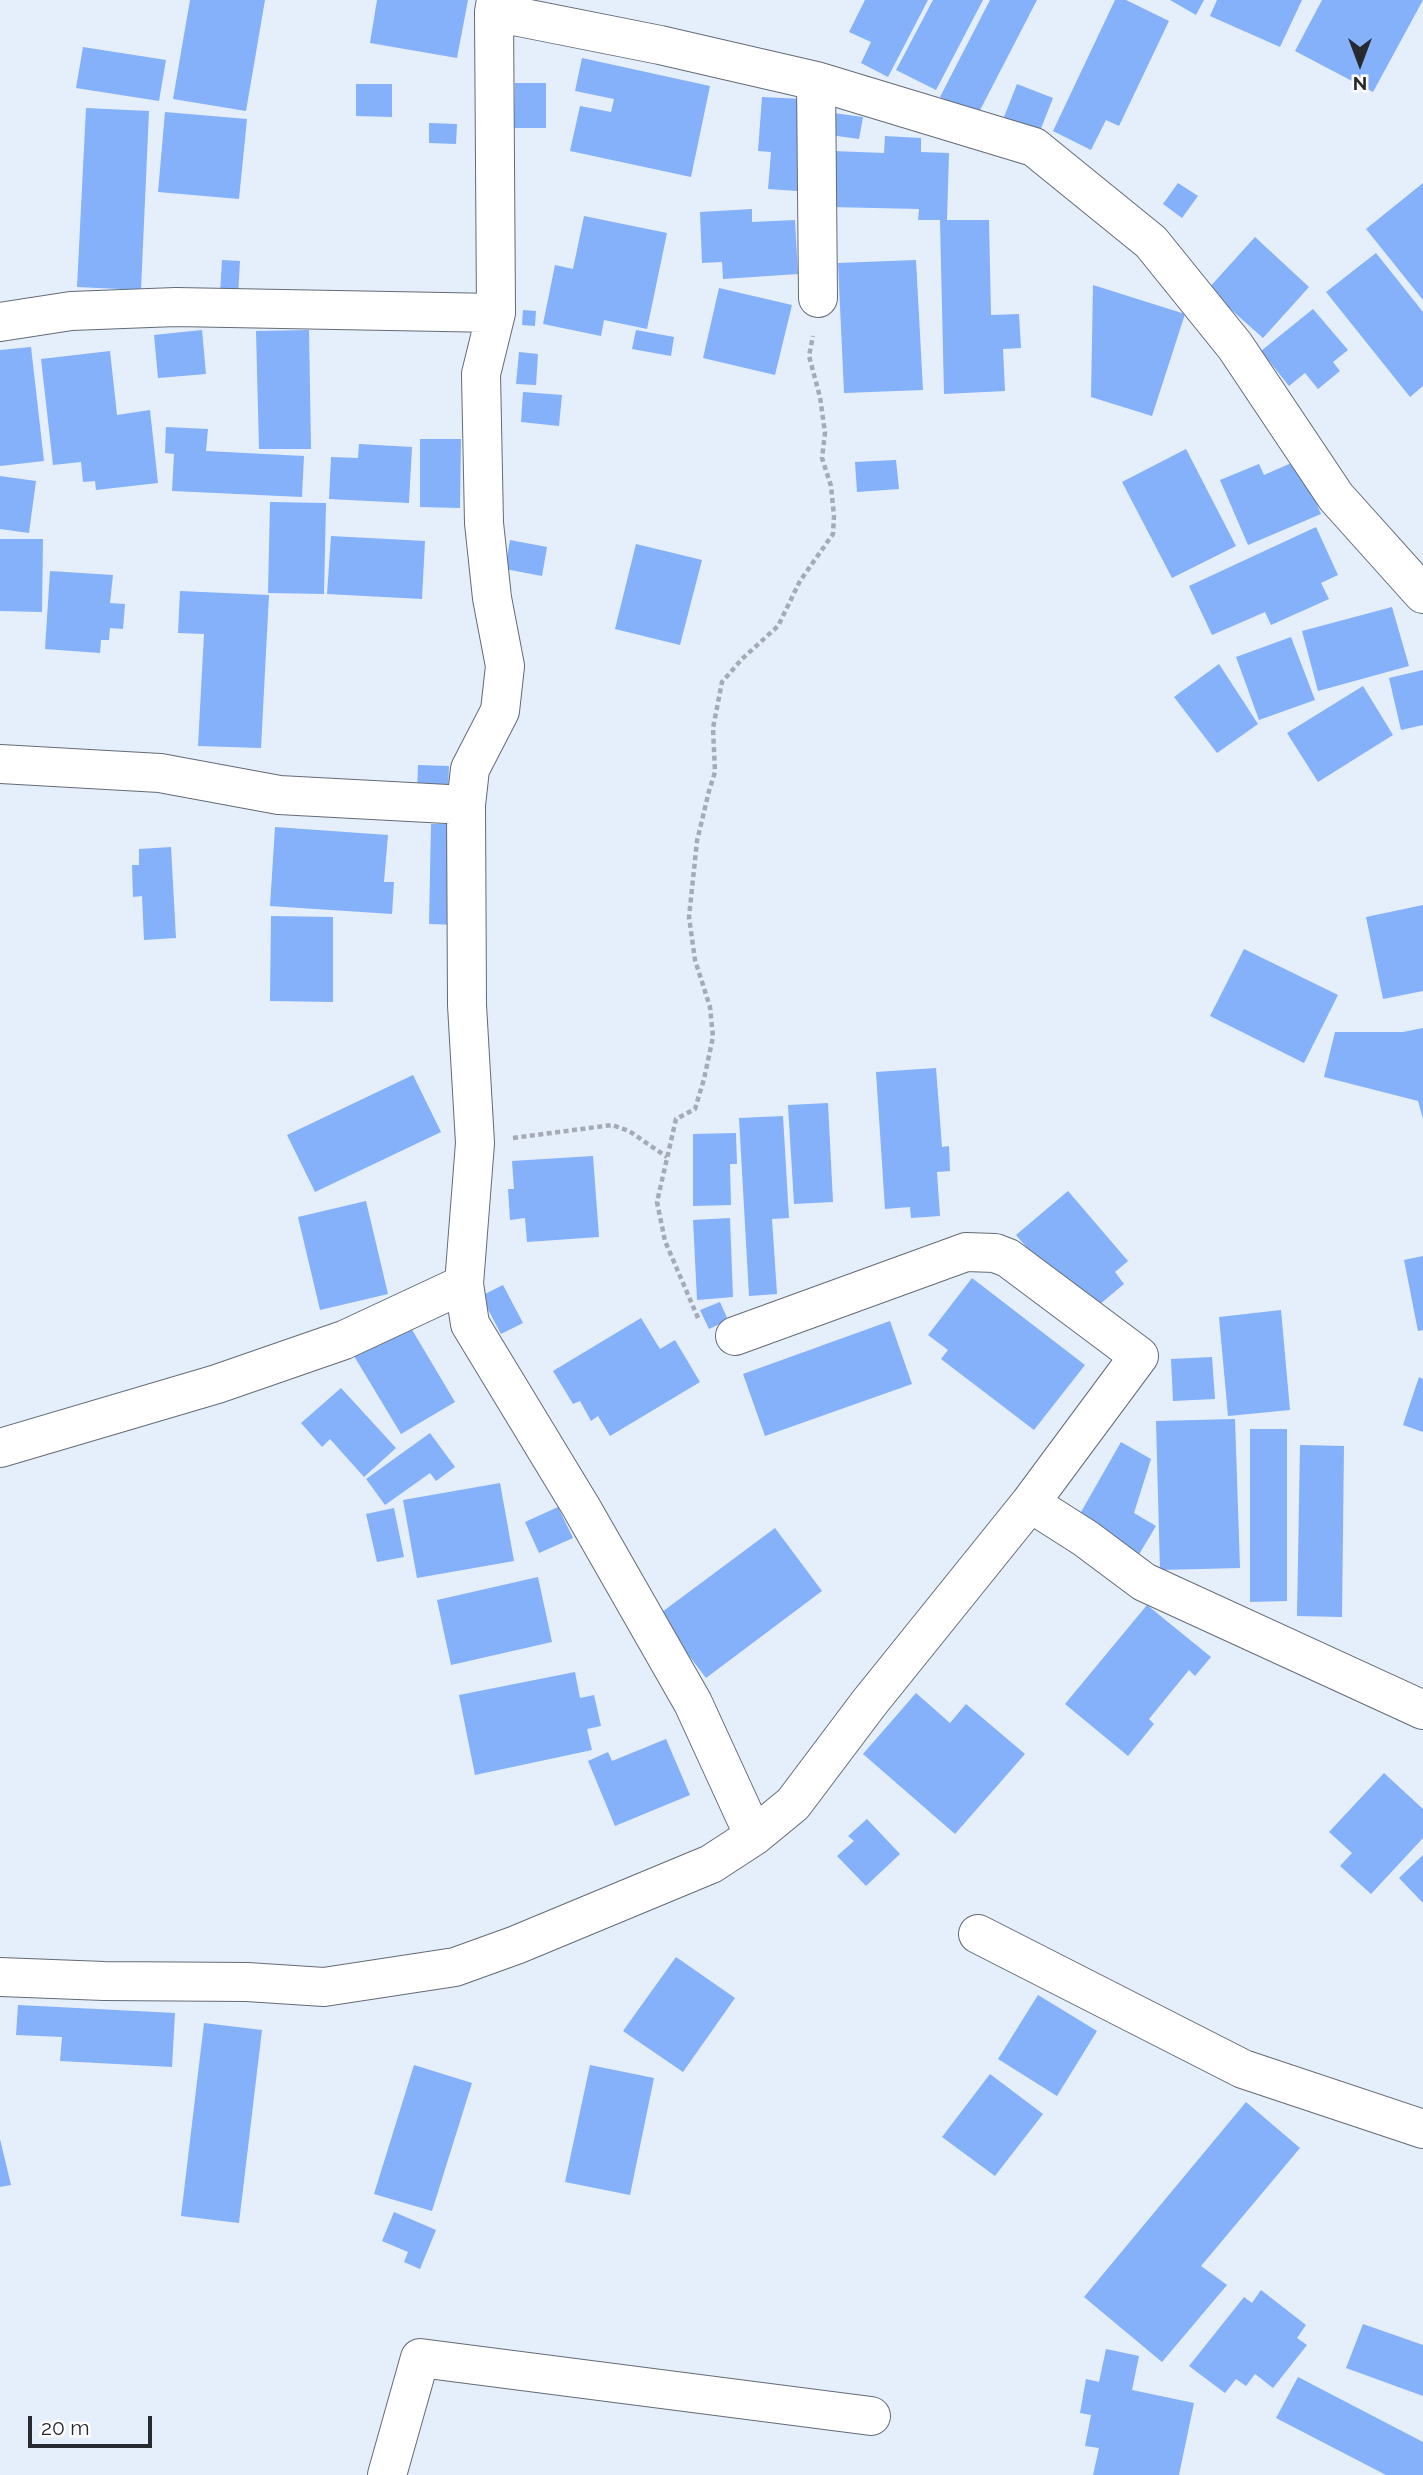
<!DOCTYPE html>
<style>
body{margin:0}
#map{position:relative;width:1423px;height:2475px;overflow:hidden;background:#e5eefb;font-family:Raleway,sans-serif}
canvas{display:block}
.north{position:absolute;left:1325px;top:28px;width:70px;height:70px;-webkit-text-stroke:5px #fff;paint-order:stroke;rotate:180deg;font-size:19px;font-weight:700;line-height:28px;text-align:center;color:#26292e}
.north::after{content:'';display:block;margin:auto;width:24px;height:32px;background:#26292e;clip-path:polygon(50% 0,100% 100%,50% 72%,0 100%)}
.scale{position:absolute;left:28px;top:2416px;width:124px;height:32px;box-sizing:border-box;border:4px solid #26292e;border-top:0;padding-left:9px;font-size:21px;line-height:24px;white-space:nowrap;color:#26292e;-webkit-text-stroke:5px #fff;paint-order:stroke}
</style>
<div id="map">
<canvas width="1423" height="2475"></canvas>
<div class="north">N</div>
<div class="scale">20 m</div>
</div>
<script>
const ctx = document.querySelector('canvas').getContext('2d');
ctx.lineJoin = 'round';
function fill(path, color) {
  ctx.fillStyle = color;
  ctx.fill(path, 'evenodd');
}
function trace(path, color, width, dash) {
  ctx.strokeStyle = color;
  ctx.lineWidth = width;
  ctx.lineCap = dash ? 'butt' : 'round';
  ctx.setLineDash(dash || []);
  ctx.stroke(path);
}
fill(new Path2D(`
 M190 0H265L246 111 173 99Z
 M377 0H468L457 58 370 43Z
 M865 0H928L888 77 861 63 871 42 849 32Z
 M933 0H983L936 90 896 70Z
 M990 0H1037L977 116 940 97Z
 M1115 0H1126L1169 21 1119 126 1106 120 1091 150 1053 131Z
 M1170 0H1204L1196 15Z
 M1217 0H1302L1280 47 1210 16Z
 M1322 0H1423L1373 92 1295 51Z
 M83 47 166 60 159 101 76 88Z
 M582 58 710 86 691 177 570 151 580 106 611 112 614 99 575 91Z
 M515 83H546V128H514Z
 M356 84H392V117L356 116Z
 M1017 84 1053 98 1040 131 1004 117Z
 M762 97 804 99 797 191 768 189 771 152 758 151Z
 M86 108 149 111 141 290 77 287Z
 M165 112 247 119 239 199 158 192Z
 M833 113 863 117 859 139 830 135Z
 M429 123 457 124 456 144 429 143Z
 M885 136 921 138V152L949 153 947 220H989L991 315 1019 314 1021 348 1003 349 1005 391 944 394 940 220H918L919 209 831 207 833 151 884 153Z
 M1178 183 1198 196 1182 218 1163 204Z
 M1423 183V300L1366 229Z
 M752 209V222L795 220 798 274 723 279 722 262 702 263 700 212Z
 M584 216 667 233 647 329 604 320 601 336 543 324 555 265 573 269Z
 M1255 237 1309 287 1263 338 1208 289Z
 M1376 253 1423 312V386L1410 397 1326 292Z
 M222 260 240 261 238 296 220 294Z
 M916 260 923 390 844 393 838 263Z
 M1093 285 1185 314 1152 416 1091 397Z
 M719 288 792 305 775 375 703 358Z
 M1313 309 1348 350 1333 362 1340 371 1318 389 1305 373 1289 386 1261 351Z
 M523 310 536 311 535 326 522 325Z
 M202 330 206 374 158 378 154 335Z
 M309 330 311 449H259L256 331Z
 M636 330 674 337 671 356 632 349Z
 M31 347 44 461 0 466V350Z
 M110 351 117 415 150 410 158 483 96 490 95 481 83 482 81 462 53 465 41 359Z
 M519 352 538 354 536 385 516 384Z
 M523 392 562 395 559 426 521 422Z
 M166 427 208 429 206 451 304 456 302 497 172 491 174 454 165 453Z
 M420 439H461L460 508 420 507Z
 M359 444 412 447 409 503 329 499 331 457 358 458Z
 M1186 449 1236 546 1172 578 1122 482Z
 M896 460 899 489 857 492 855 462Z
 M1298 460 1321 514 1248 545 1220 480 1259 464 1264 475Z
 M0 476 36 481 29 533 0 529Z
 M270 502 326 503 324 594 268 593Z
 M1316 527 1338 575 1321 583 1329 599 1271 625 1265 612 1212 635 1189 586Z
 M331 536 425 541 422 599 327 594Z
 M0 539H43L42 612 0 611Z
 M510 540 547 547 542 576 505 569Z
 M636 544 702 560 680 645 615 629Z
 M50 571 113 575 110 603 125 604 123 629 110 628 109 640H101L100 653 45 649Z
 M180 591 269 595 261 748 198 746 204 634 178 633Z
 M1392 607 1409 666 1318 691 1302 631Z
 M1291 637 1315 700 1259 720 1236 657Z
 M1219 664 1258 724 1217 753 1174 697Z
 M1423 670V725L1401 730 1389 678Z
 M1363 686 1393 735 1318 782 1287 733Z
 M418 765 449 766 448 793H417Z
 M431 824H461L459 925 429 924Z
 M275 827 388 835 384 882H394L392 914 270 906Z
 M171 847 176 938 144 940 142 896 133 897 132 865H139V849Z
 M1423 905V991L1383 999 1366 917Z
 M271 916 333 917V1002L270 1001Z
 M1244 949 1338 995 1304 1063 1210 1016Z
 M1423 1028V1119L1418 1101 1324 1077 1335 1032H1403Z
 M936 1068 942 1147 949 1146 950 1171 937 1172 940 1216 911 1218 910 1207 885 1209 876 1072Z
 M413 1075 441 1132 315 1192 287 1135Z
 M828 1103 833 1202 794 1204 788 1105Z
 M783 1116 789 1218 772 1219 777 1294 749 1296 739 1118Z
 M736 1133 737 1164H730L731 1205 693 1206V1134Z
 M593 1156 599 1237 527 1242 525 1218 510 1220 508 1189H514L512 1161Z
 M1068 1191 1128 1261 1115 1272 1124 1284 1094 1309 1062 1289 1016 1235Z
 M366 1201 388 1294 320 1310 298 1217Z
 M730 1218 733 1297 697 1300 693 1220Z
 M1423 1256V1330L1418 1331 1404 1260Z
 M972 1278 1085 1365 1034 1430 941 1359 948 1350 928 1335Z
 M503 1285 523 1323 501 1334 481 1296Z
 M720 1302 728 1320 709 1329 700 1310Z
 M1281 1310 1290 1410 1228 1416 1219 1317Z
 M641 1318 660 1349 675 1340 700 1382 610 1436 598 1416 591 1421 580 1401 573 1404 553 1371Z
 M890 1321 912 1384 765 1436 743 1374Z
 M408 1323 455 1402 401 1434 354 1356Z
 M1212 1357 1215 1399 1173 1401 1171 1359Z
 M1419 1377 1423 1379V1432L1403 1425Z
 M341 1388 396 1448 364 1477 330 1439 322 1447 301 1423Z
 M1235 1419 1240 1568 1160 1570 1156 1421Z
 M1250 1429H1287V1601L1250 1602Z
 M430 1433 455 1467 436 1481 430 1473 385 1505 366 1479Z
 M1121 1442 1151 1459 1134 1513 1156 1526 1135 1561 1073 1526Z
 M1300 1445 1344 1446 1342 1617 1297 1616Z
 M500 1483 514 1561 417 1578 403 1500Z
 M558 1507 573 1538 539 1553 525 1522Z
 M394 1508 404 1557 377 1562 366 1514Z
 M775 1528 822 1591 706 1678 658 1615Z
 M538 1577 552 1642 451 1665 437 1600Z
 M1147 1605 1211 1657 1195 1676 1189 1670 1149 1719 1154 1724 1128 1756 1065 1704Z
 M575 1672 580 1698 594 1695 601 1726 587 1729 592 1750 475 1775 459 1695Z
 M916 1693 950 1723 966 1704 1025 1754 955 1834 863 1754Z
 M666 1739 690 1795 615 1826 588 1761 608 1752 612 1761Z
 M1384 1773 1423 1809V1838L1371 1894 1340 1866 1352 1853 1329 1832Z
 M867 1819 900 1854 866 1886 837 1856 854 1841 848 1836Z
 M1423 1855V1903L1399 1878Z
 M676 1957 735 1998 683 2072 623 2031Z
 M1038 1995 1097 2031 1057 2096 998 2059Z
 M18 2005 175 2013 172 2067 60 2061 62 2037 16 2035Z
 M204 2023 262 2030 239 2223 181 2216Z
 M414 2065 472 2083 432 2211 374 2194Z
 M590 2065 654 2078 630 2195 565 2182Z
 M990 2074 1043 2114 995 2176 942 2137Z
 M1246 2102 1300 2148 1201 2266 1227 2285 1162 2362 1084 2297Z
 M0 2139 11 2185 0 2187Z
 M394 2212 436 2230 420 2269 404 2262 408 2252 382 2241Z
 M1261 2290 1306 2325 1297 2338 1307 2345 1273 2388 1255 2374 1246 2386 1236 2379 1225 2393 1189 2366 1244 2297 1252 2303Z
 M1363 2324 1423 2345V2396L1346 2368Z
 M1106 2349 1139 2356 1132 2390 1194 2403 1179 2475H1093L1099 2448 1085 2446 1091 2415 1080 2413 1086 2379 1099 2382Z
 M1298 2377 1423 2442V2475H1386L1276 2418Z`), '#84b1fa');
const minor = new Path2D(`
 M496 0 494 12 660 45 816 81 1034 147 1151 242 1235 346 1336 497 1423 594
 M494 12 496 313 481 374 484 523 492 598 505 666 500 711 470 769 466 805 467 1005 475 1143 464 1284 470 1324 581 1507 693 1703 754 1836
 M816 81 818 298
 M0 322 71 311 176 307 496 313
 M0 764 160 773 279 795 466 805
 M735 1336 966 1252 995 1253 1008 1258 1139 1356 1030 1503
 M0 1448 217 1384 344 1340 464 1284
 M978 1934 1243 2069 1423 2129
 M0 1977 104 1981 247 1982 324 1987 455 1967 516 1945 711 1864 754 1836 793 1804 869 1703 1030 1503 1085 1538 1144 1582 1423 1710
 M387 2475 420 2358 871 2416`);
trace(minor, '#646b76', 40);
trace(new Path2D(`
 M513 1138 612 1125 629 1131 667 1157
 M698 1318 665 1241 657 1202 676 1119 695 1109 704 1079 713 1037 710 1007 695 960 689 917 697 841 709 791 715 772 713 728 722 682 742 659 778 626 800 581 833 534 834 516 831 486 822 458 825 433 820 397 809 356 813 336`), '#a4abb5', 4.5, [5, 3.5]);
trace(minor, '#fff', 38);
</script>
